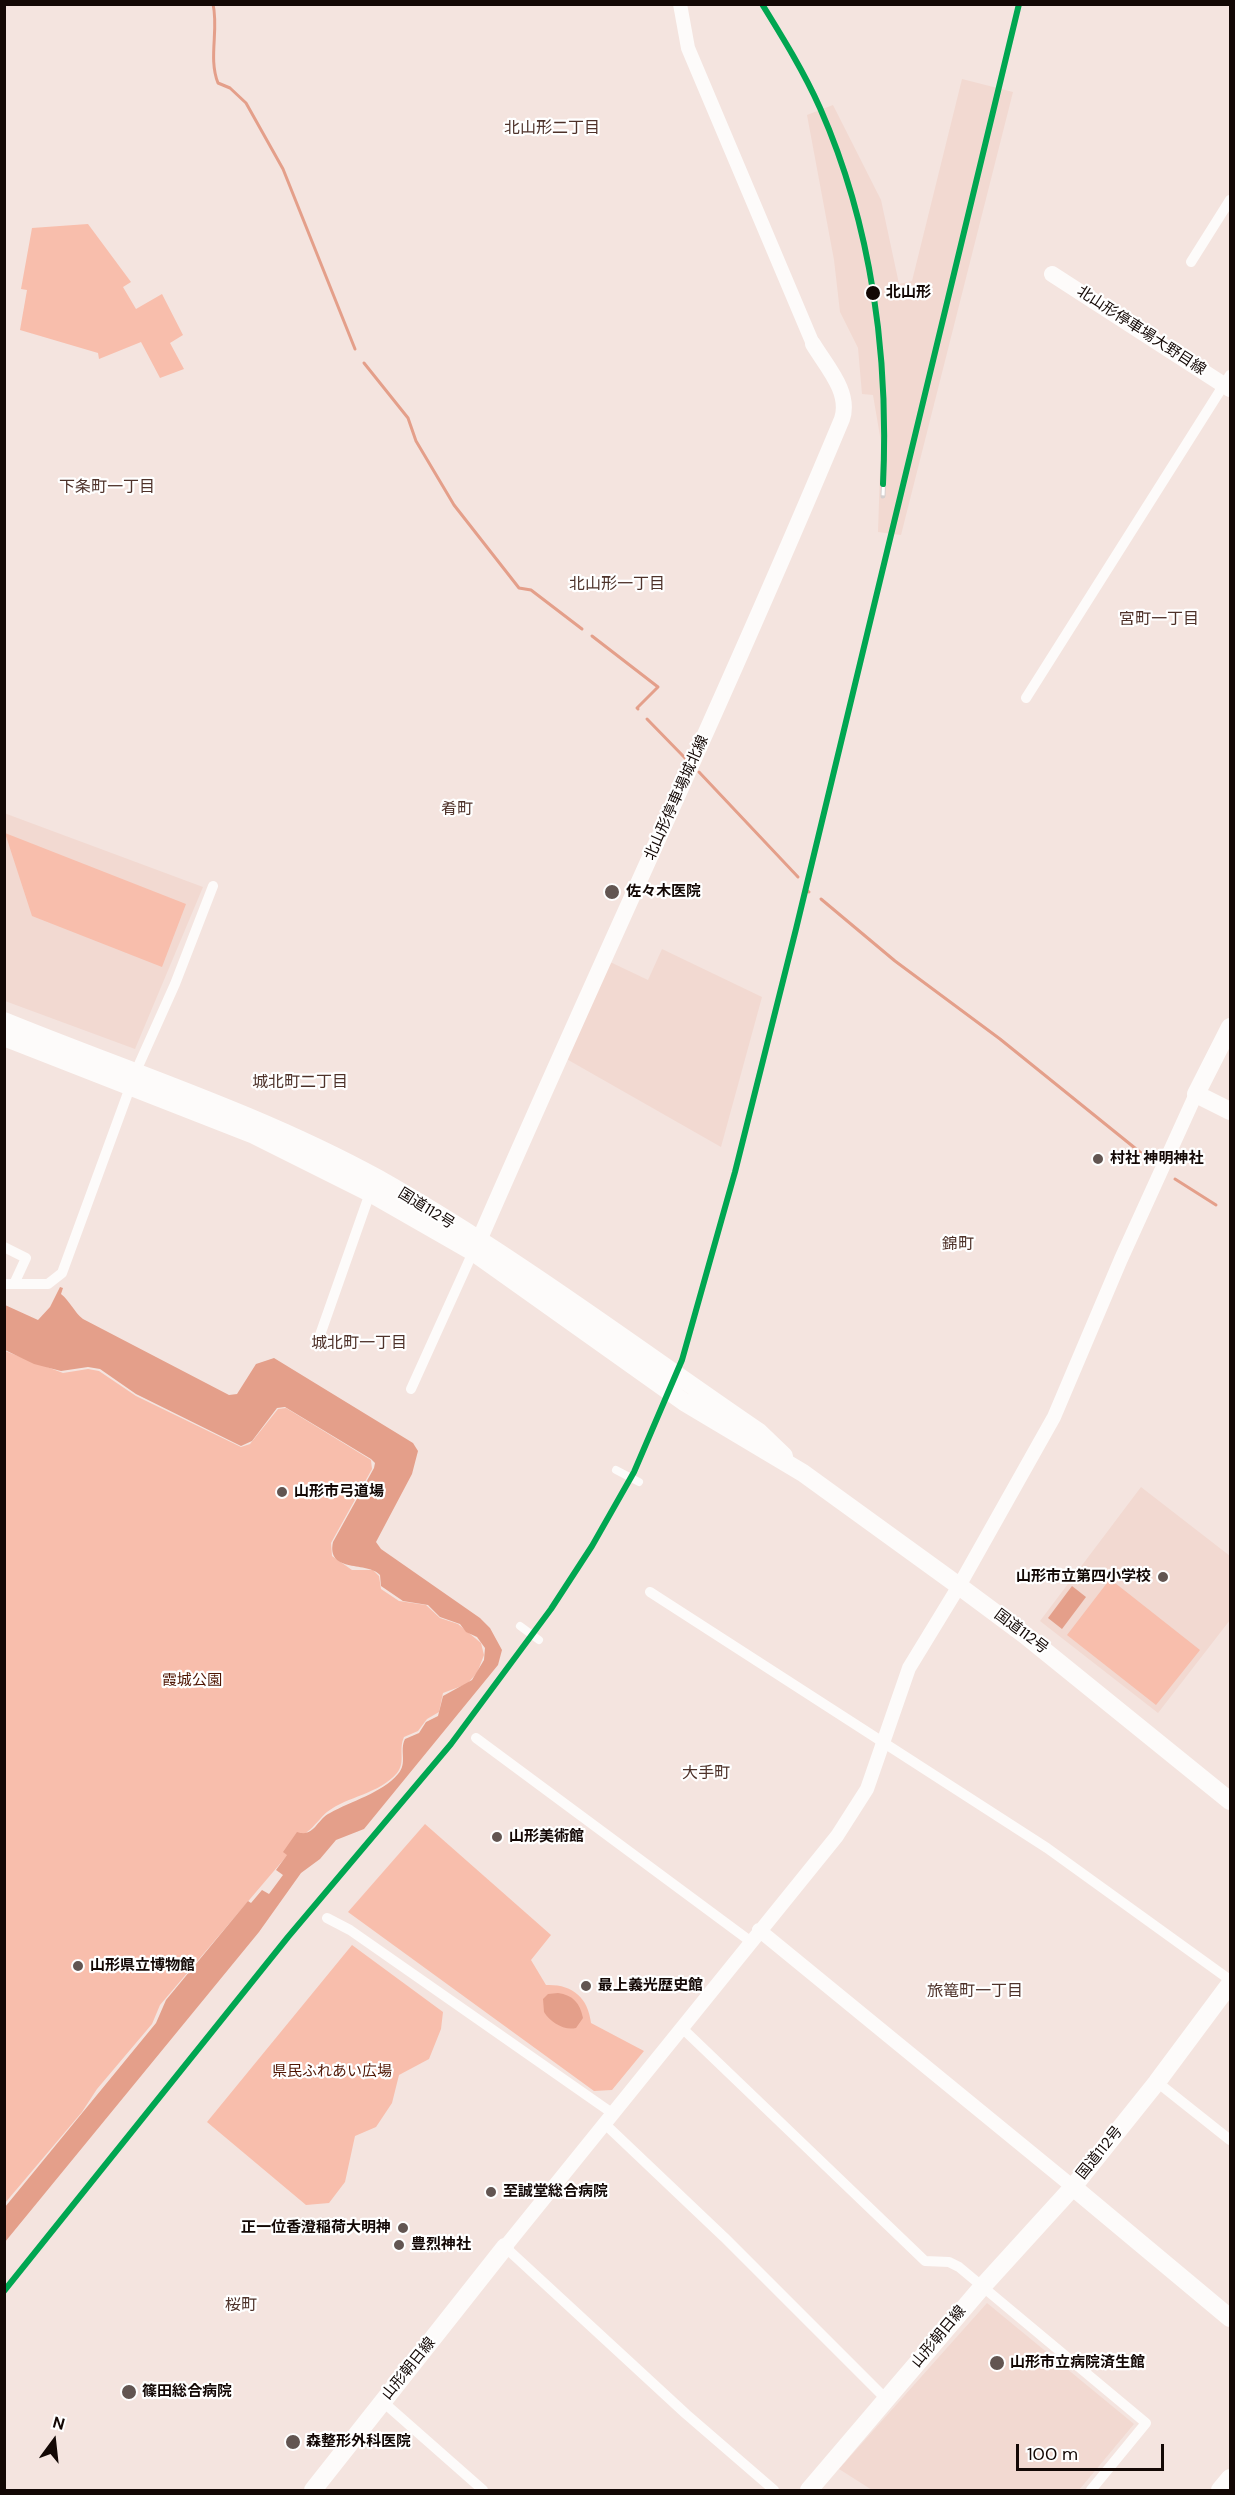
<!DOCTYPE html>
<meta charset="utf-8">
<style>
body{margin:0}
#map{position:relative;width:1235px;height:2495px;overflow:hidden;background:#f4e4df;font-family:"DM Sans",sans-serif}
canvas{display:block}
.frame{position:absolute;inset:0;border:6px solid #130805;pointer-events:none}
.north{position:absolute;left:24px;top:2411px;width:60px;height:60px;-webkit-text-stroke:4px #fff;paint-order:stroke;rotate:15deg;font-size:16px;font-weight:700;line-height:24px;text-align:center;color:#130805}
.north::after{content:'';display:block;margin:auto;width:21px;height:27px;background:#130805;clip-path:polygon(50% 0,100% 100%,50% 72%,0 100%)}
.scale{position:absolute;left:1016px;top:2444px;width:148px;height:27px;box-sizing:border-box;border:3px solid #130805;border-top:0;padding-left:8px;font-size:18px;line-height:21px;white-space:nowrap;color:#130805;-webkit-text-stroke:4px #fff;paint-order:stroke}
</style>
<div id="map">
<canvas width="1235" height="2495"></canvas>
<div class="frame"></div>
<div class="north">N</div>
<div class="scale">100 m</div>
</div>
<script>
const ctx = document.querySelector('canvas').getContext('2d');
ctx.lineJoin = 'round';
function fill(path, color) {
  ctx.fillStyle = color;
  ctx.fill(path, 'evenodd');
}
function trace(path, color, width, dash) {
  ctx.strokeStyle = color;
  ctx.lineWidth = width;
  ctx.lineCap = dash ? 'butt' : 'round';
  ctx.setLineDash(dash || []);
  ctx.stroke(path);
}
function drawText(font, color, halo, rows, align = 'center') {
  ctx.font = font + ' "DM Sans","Noto Sans JP",sans-serif';
  ctx.lineWidth = 4.5;
  ctx.setLineDash([]);
  ctx.textBaseline = 'middle';
  ctx.strokeStyle = halo;
  ctx.fillStyle = color;
  for (const [text, x, y, turn = 0] of rows) {
    ctx.save();
    ctx.translate(x, y);
    ctx.rotate((+turn || 0) * Math.PI / 180);
    ctx.textAlign = isNaN(turn) ? turn : align;
    if (halo) ctx.strokeText(text, 0, 0);
    ctx.fillText(text, 0, 0);
    ctx.restore();
  }
}
fill(new Path2D(`
 M962 79 1013 92 901 535 878 532 881 442 873 395 862 394 858 348 840 312 834 260 807 115 833 105 881 200 899 284 912 281Z
 M4 813 203 887 135 1049 5 1001Z
 M662 949 762 997 721 1147 563 1057 608 961 648 980Z
 M1141 1487 1230 1556V1620L1158 1713 1040 1621Z
 M987 2303 1134 2424 1079 2490H872L839 2469Z`), '#f2d9d1');
fill(new Path2D(`
 M88 224 131 282 123 287 136 309 162 294 183 335 170 343 184 369 160 378 141 342 99 359 98 353 20 330 27 290 21 289 32 228Z
 M5 833 186 904 162 967 32 916Z
 M5 1351 63 1373 88 1369 99 1371 136 1396 241 1447 250 1444 278 1409 286 1408 371 1460 372 1469 331 1543 332 1556 352 1570H373L379 1576 381 1589 399 1601 426 1605 440 1618 458 1624 481 1643 484 1655 477 1673 467 1684 443 1693 439 1712 427 1719 418 1731 404 1737C398 1750 406 1762 397 1773 379 1794 348 1796 327 1812 320 1818 315 1826 307 1832L160 2005 152 2024 97 2089 82 2112 5 2203Z
 M1110 1579 1200 1650 1156 1705 1067 1635Z
 M425 1824 551 1935 531 1960 546 1985C572 1984 588 1997 591 2023L644 2051 612 2090 594 2091 348 1912Z
 M352 1945 443 2012 441 2029 429 2059 399 2075 392 2103 376 2127 355 2136 345 2182 329 2203 306 2205 207 2122Z`), '#f8beac');
fill(new Path2D(`
 M60 1287 63 1288 61 1294C70 1301 74 1312 83 1319L229 1395 237 1394 256 1364 274 1358 413 1443 418 1451 412 1474 376 1542 381 1549 480 1618 490 1628 502 1650 498 1665 364 1829 336 1840 320 1859 301 1873 259 1932 5 2242V2207L156 2023 166 2000 248 1901 251 1903 262 1890 269 1894 283 1875 276 1870 287 1855 283 1852 297 1832C314 1838 317 1819 330 1813 351 1801 382 1793 398 1774 408 1763 399 1751 405 1739L419 1733 426 1722 438 1716 443 1696 472 1680 484 1660 485 1648 477 1637 466 1632 460 1624 440 1617 428 1605 403 1601 381 1586 380 1575C369 1561 326 1574 333 1542L374 1468 375 1463 371 1459 285 1407 277 1408 252 1441 241 1446 136 1394 100 1369 88 1367 61 1371 34 1364 5 1350V1305L38 1320 50 1307Z
 M1072 1586 1086 1597 1062 1629 1048 1618Z
 M558 1993C573 1995 580 2003 583 2018L576 2028C564 2031 550 2022 544 2012L543 1999 548 1994Z`), '#e49f8a');
trace(new Path2D(`
 M213 4C219 30 208 58 218 83L230 88 246 103 283 169 355 349
 M364 363 408 418 416 441 454 505 519 588 531 590 582 629
 M592 636 658 687 637 708 638 709
 M647 719 685 758
 M699 772 798 877
 M806 890 809 892
 M821 899 895 961 1000 1039 1151 1161
 M1175 1179 1216 1205`), '#e49f8a', 3);
trace(new Path2D(`
 M616 1470 639 1482
 M520 1626 539 1640`), '#fdfbfa', 8);
trace(new Path2D(`
 M1191 262 1230 200
 M1026 698 1230 375
 M4 1247 26 1258 14 1284
 M4 1284H48L62 1273 136 1071 175 984 213 886
 M320 1335 370 1193
 M411 1389 473 1252
 M650 1592 1047 1848 1230 1980
 M476 1738 750 1941
 M327 1918 350 1930 612 2113
 M681 2027 925 2261 949 2262 959 2267 1146 2423 1091 2490
 M1157 2082 1230 2140
 M604 2123 724 2237 887 2400
 M505 2247 686 2414 774 2490
 M382 2401 483 2490`), '#fdfbfa', 10);
trace(new Path2D(`
 M680 4 688 48 813 344
 M759 1930 1073 2187
 M505 2247 837 1836 867 1789 909 1668 959 1586 1054 1417 1121 1259 1196 1094`), '#fdfbfa', 14);
trace(new Path2D(`
 M1052 274 1230 389
 M474 1252C595 973 725 699 842 419 851 392 826 366 813 344`), '#fdfbfa', 16);
trace(new Path2D(`
 M1230 1027 1196 1094 1230 1111
 M313 2490 505 2247
 M809 2490 982 2287 1073 2187`), '#fdfbfa', 18);
trace(new Path2D(`
 M4 1021C129 1072 258 1113 377 1178 510 1253 633 1346 759 1432L784 1456
 M4 1037 252 1134 370 1193 473 1252 684 1402 803 1473 959 1586 1025 1635 1230 1801
 M1230 1984 1157 2082 1073 2187 1230 2318
 M1220 2490 1230 2478`), '#fdfbfa', 18);
const rail = new Path2D(`
 M763 6C783 39 805 73 821 109 874 231 889 364 883 496`);
trace(rail, '#d5d0cf', 5);
trace(rail, '#fff', 3, [9]);
trace(new Path2D(`
 M762 4C783 38 804 72 820 108 872 226 889 357 883 484
 M4 2291 288 1937 451 1744 551 1609 592 1546 634 1472 682 1360 735 1172 796 929 1019 4`), '#00a651', 6);
for (const [x, y, r, color] of [
 [873,293,8,"#130805"],
 [612,892,8,"#625551"],
 [1098,1159,6,"#625551"],
 [282,1492,6,"#625551"],
 [1163,1577,6,"#625551"],
 [497,1837,6,"#625551"],
 [78,1966,6,"#625551"],
 [586,1986,6,"#625551"],
 [491,2192,6,"#625551"],
 [403,2228,6,"#625551"],
 [399,2245,6,"#625551"],
 [997,2363,8,"#625551"],
 [129,2392,8,"#625551"],
 [293,2442,8,"#625551"]
]) {
  const dot = new Path2D();
  dot.arc(x, y, r, 0, 2 * Math.PI);
  ctx.fillStyle = color;
  ctx.fill(dot);
  trace(dot, '#fff', 2);
}
drawText('bold 15px', '#130805', '#fff', [
 ["北山形",886,293]
], 'left');
drawText('15px', '#130805', '#fff', [
 ["北山形停車場大野目線",1141,331,33],
 ["北山形停車場城北線",677,798,-66],
 ["国道112号",426,1209,32],
 ["国道112号",1021,1632,37],
 ["国道112号",1100,2153,-51],
 ["山形朝日線",939,2337,-50],
 ["山形朝日線",409,2369,-51]
]);
drawText('bold 15px', '#130805', '#fff', [
 ["佐々木医院",626,892],
 ["村社 神明神社",1110,1159],
 ["山形市弓道場",294,1492],
 ["山形市立第四小学校",1151,1577,"right"],
 ["山形美術館",509,1837],
 ["山形県立博物館",90,1966],
 ["最上義光歴史館",598,1986],
 ["至誠堂総合病院",503,2192],
 ["正一位香澄稲荷大明神",391,2228,"right"],
 ["豊烈神社",411,2245],
 ["山形市立病院済生館",1010,2363],
 ["篠田総合病院",142,2392],
 ["森整形外科医院",306,2442]
], 'left');
drawText('15px', '#4e1502', '#fff', [
 ["霞城公園",192,1681],
 ["県民ふれあい広場",332,2072]
]);
drawText('16px', '#4e322a', '#fff', [
 ["北山形二丁目",552,129],
 ["下条町一丁目",107,488],
 ["北山形一丁目",617,585],
 ["宮町一丁目",1159,620],
 ["肴町",457,810],
 ["城北町二丁目",300,1083],
 ["錦町",958,1245],
 ["城北町一丁目",359,1344],
 ["大手町",706,1774],
 ["旅篭町一丁目",975,1992],
 ["桜町",241,2306]
]);
</script>
